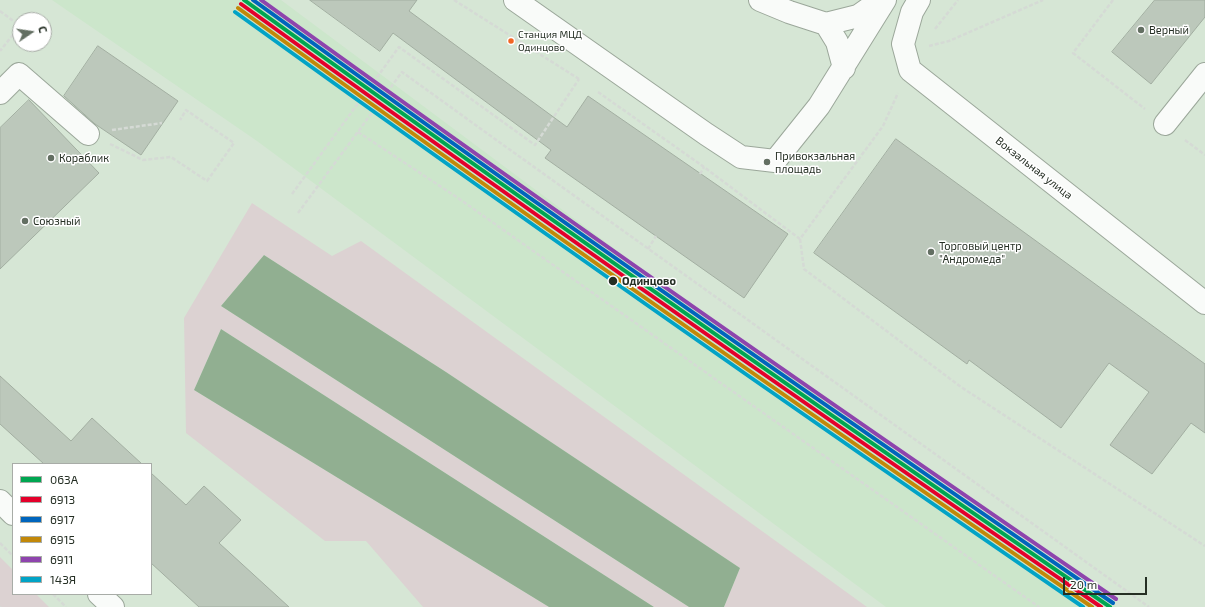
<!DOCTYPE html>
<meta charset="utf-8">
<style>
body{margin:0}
#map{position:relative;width:1205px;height:607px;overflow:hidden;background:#d6e6d5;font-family:"Exo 2",sans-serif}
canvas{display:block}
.legend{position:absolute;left:12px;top:463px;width:140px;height:132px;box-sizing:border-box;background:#fff;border:1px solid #a8aca7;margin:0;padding:5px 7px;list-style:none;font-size:12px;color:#252f24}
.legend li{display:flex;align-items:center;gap:8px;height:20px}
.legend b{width:20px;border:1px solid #a8aca7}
.north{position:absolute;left:12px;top:12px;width:40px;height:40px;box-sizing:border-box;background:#fff;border:1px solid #a8aca7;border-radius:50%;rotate:77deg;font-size:11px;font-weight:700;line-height:16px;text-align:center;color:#252f24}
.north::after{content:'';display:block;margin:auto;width:14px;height:18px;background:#636f62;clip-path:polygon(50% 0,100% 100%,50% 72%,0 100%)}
.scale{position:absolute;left:1063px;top:577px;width:84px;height:18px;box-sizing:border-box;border:2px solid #252f24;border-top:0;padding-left:5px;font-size:12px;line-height:14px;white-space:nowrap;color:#252f24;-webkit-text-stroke:3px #fff;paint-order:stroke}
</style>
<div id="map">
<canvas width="1205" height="607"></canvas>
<ul class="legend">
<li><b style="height:5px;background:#00a651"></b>063А</li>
<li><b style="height:5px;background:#e4002b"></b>6913</li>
<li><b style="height:5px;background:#0065bd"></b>6917</li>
<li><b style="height:5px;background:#c28809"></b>6915</li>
<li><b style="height:5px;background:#8e44ad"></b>6911</li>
<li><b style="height:5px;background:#02a3c6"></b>143Я</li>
</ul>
<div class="north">С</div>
<div class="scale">20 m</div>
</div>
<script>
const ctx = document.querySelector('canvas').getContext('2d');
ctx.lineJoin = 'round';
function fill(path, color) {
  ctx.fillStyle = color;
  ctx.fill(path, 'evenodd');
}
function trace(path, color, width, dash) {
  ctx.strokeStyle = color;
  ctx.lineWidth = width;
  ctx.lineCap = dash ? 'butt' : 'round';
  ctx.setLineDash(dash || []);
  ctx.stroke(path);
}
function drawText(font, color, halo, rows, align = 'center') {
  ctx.font = font + ' "Exo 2",sans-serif';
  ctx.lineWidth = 3;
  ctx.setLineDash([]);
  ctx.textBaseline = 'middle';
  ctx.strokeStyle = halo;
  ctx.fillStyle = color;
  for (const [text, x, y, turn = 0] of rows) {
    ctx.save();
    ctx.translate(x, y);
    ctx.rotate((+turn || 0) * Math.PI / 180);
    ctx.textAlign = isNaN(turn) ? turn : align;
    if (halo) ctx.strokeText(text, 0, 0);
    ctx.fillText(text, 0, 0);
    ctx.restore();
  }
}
fill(new Path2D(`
 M52 0H281L690 305 1117 607H886L257 141Z`), '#cce6cb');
fill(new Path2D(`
 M252 203 332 256 361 241 867 607H724L740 568 446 372 264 255 221 306 689 607H654L221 329 194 390 549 607H423L366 541H325L186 433 184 318Z
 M0 557 13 570V594H36L49 607H0Z`), '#dcd2d2');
fill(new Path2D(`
 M264 255 446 372 740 568 724 607H689L221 306Z
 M221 329 654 607H549L194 390Z`), '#91af91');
const building = new Path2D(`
 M310 0H417L409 11 567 127 588 96 788 234 744 298 545 158 551 150 393 33 380 51Z
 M1155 0H1205V17L1151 84 1112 52Z
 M98 46 178 101 141 155 95 124 64 96Z
 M29 100 99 173 0 269V128Z
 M896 139 1205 364V433L1191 423 1152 474 1110 445 1149 392 1109 363 1061 428 969 360 967 364 814 253Z
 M0 376 71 441 92 418 142 464H44L0 424Z
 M151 473 186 505 204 486 241 520 219 543 289 607H199L151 563Z`);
fill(building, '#bcc8bb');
trace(building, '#a2aea1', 1);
const minor = new Path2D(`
 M515 0 706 134 741 157 775 161 819 106 885 0
 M760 0 789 12 826 24 858 16 881 0
 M919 0 912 12 903 44 910 70 1205 303
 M826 24 837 42 844 68
 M0 93 19 74 88 134
 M1165 124 1205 74
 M0 501 13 514
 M99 594 113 607`);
trace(minor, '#9ba79a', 24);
trace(new Path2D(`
 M454 0 579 79
 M1113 0 1073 53 1145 109
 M0 11 20 26 0 51
 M935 29 958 0
 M929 46 949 41 1043 0
 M598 92 704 167 800 239 883 126 898 93
 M112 130 162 123
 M358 132 458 198 1039 607
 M1185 140 1205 155
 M110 144 143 160 171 157 207 181 234 143 186 110 180 120
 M700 174 704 167
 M292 194 399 47 535 145 579 79
 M298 213 402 72 495 139 1149 607
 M800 239 804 269 961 387 1205 546
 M648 249 656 236
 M0 543 13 556
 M53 594 66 607
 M0 606V607`), '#d5dad5', 2.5, [4, 2]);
trace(minor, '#f9fbf9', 22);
trace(new Path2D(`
 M244 0C530 206 819 408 1110 607`), '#00a651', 4);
trace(new Path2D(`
 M241 4C525 209 812 409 1101 607`), '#e4002b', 4);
trace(new Path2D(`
 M253 0C536 205 824 405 1113 603`), '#0065bd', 4);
trace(new Path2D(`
 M238 8C520 212 805 411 1092 607`), '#c28809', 4);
trace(new Path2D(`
 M261 0C543 204 828 402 1116 599`), '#8e44ad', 4);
trace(new Path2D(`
 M235 12C515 214 798 412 1083 607`), '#02a3c6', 4);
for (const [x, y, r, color] of [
 [1141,30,4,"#636f62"],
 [511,41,3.5,"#f26522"],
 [51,158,4,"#636f62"],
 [767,162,4,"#636f62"],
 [25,221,4,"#636f62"],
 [931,252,4,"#636f62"],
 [613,281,5,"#252f24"]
]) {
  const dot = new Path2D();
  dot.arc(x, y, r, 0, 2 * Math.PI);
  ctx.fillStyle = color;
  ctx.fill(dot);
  trace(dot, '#fff', 1.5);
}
drawText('10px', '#252f24', '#fff', [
 ["Станция МЦД",518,35],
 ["Одинцово",518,48]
], 'left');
drawText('11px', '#252f24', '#fff', [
 ["Верный",1149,30],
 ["Привокзальная",775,156],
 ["площадь",775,169],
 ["Кораблик",59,158],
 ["Союзный",33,221],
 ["Торговый центр",939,246],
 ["\"Андромеда\"",939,259]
], 'left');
drawText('11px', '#252f24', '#fff', [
 ["Вокзальная улица",1034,168,38]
]);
drawText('bold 11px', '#252f24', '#fff', [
 ["Одинцово",622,281]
], 'left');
</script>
